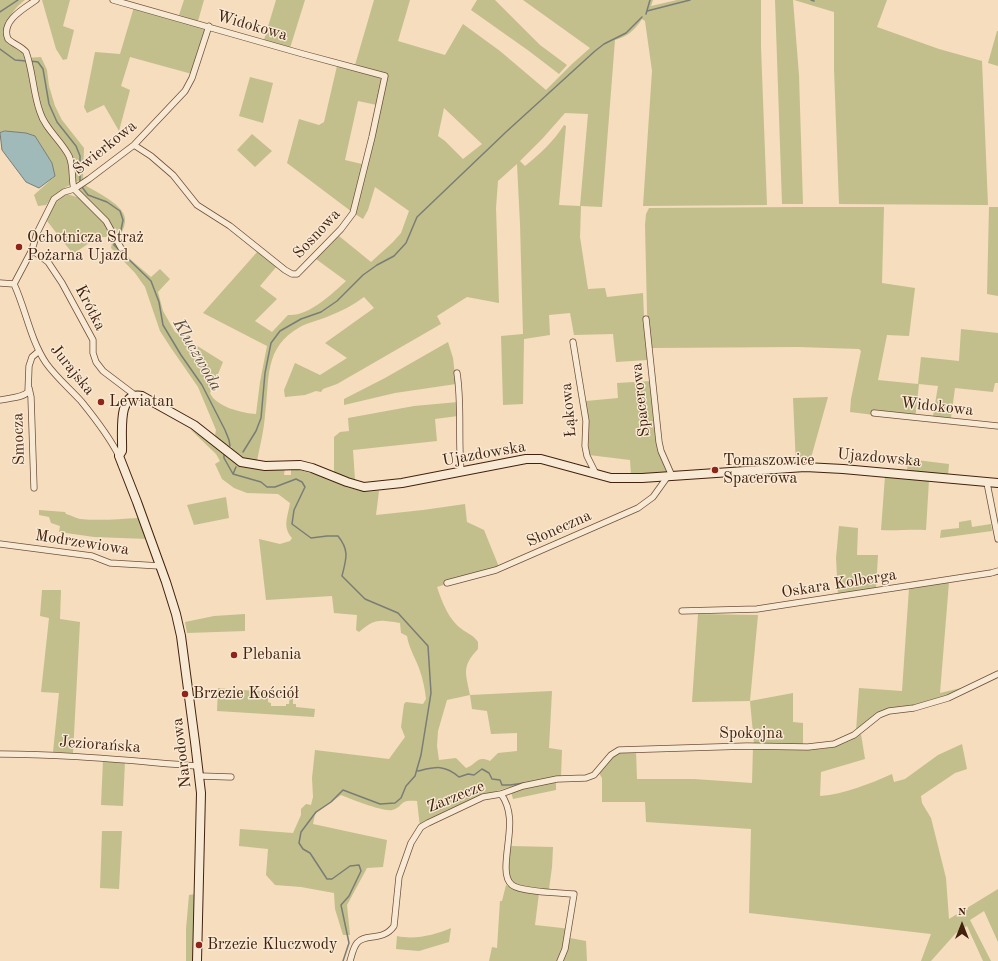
<!DOCTYPE html>
<meta charset="utf-8">
<style>
body{margin:0}
#map{position:relative;width:998px;height:961px;overflow:hidden;background:#f5ddbd;font-family:"Old Standard TT",serif}
canvas{display:block}
.north{position:absolute;left:942px;top:905px;width:40px;height:40px;-webkit-text-stroke:3px #f8e9d4;paint-order:stroke;rotate:0deg;font-size:11px;font-weight:700;line-height:16px;text-align:center;color:#42210e}
.north::after{content:'';display:block;margin:auto;width:14px;height:18px;background:#42210e;clip-path:polygon(50% 0,100% 100%,50% 72%,0 100%)}
</style>
<div id="map">
<canvas width="998" height="961"></canvas>
<div class="north">N</div>
</div>
<script>
const ctx = document.querySelector('canvas').getContext('2d');
ctx.lineJoin = 'round';
function fill(path, color) {
  ctx.fillStyle = color;
  ctx.fill(path, 'evenodd');
}
function trace(path, color, width, dash) {
  ctx.strokeStyle = color;
  ctx.lineWidth = width;
  ctx.lineCap = dash ? 'butt' : 'round';
  ctx.setLineDash(dash || []);
  ctx.stroke(path);
}
function drawText(font, color, halo, rows, align = 'center') {
  ctx.font = font + ' "Old Standard TT",serif';
  ctx.lineWidth = 3;
  ctx.setLineDash([]);
  ctx.textBaseline = 'middle';
  ctx.strokeStyle = halo;
  ctx.fillStyle = color;
  for (const [text, x, y, turn = 0] of rows) {
    ctx.save();
    ctx.translate(x, y);
    ctx.rotate((+turn || 0) * Math.PI / 180);
    ctx.textAlign = isNaN(turn) ? turn : align;
    if (halo) ctx.strokeText(text, 0, 0);
    ctx.fillText(text, 0, 0);
    ctx.restore();
  }
}
fill(new Path2D(`
 M0 0H25C13 9 0 26 7 42 15 50 19 46 25 58L41 57 47 70 49 86 55 106 62 120 84 148 83 179C68 185 55 192 46 205L38 206 34 195 55 176 52 163 35 136 26 133 5 131 0 133Z
 M42 0H70L63 26 74 30 67 59 63 60 56 49Z
 M184 0H204L198 21 179 15Z
 M276 0H305L290 48 264 40Z
 M374 0H410L398 41 445 55 463 24 500 51 546 90 572 64 590 48 523 0H653L651 6 677 0H761V47L767 205 643 206 652 71 645 21 642 19C634 31 628 36 615 40L602 207 581 206 580 237 588 289 605 288 607 297 643 293 644 317 648 360 616 362 613 334 574 335 570 313 549 315 550 335 524 339 523 404 503 405 501 336 523 334 520 224 517 164 498 181 496 208 499 303 467 297 437 316 441 324 337 384 323 389 321 392 316 391 305 395 285 397 284 390 295 363 320 375 347 358 325 343 374 308 364 297C353 305 342 311 329 316 320 320 309 322 300 327 263 348 270 379 265 415 264 430 260 446 257 461L245 459 230 449 232 447 226 446 215 435 216 430 198 387 171 348 160 331 145 287 135 273 111 248 113 237H98L73 254 47 221C52 208 54 201 67 194L80 198 98 214 124 254 151 277 160 269 170 279 158 292 163 311 175 332 223 362 210 393C216 407 242 413 256 414L260 382 267 346 203 313 258 251 277 266 260 286 277 299 255 321 272 332 288 315C308 317 332 294 346 281L316 259 339 236 371 262 393 242 401 233 409 211 375 187 368 210 363 219 352 212 287 163 299 119 319 125 324 122 337 66 380 78 382 81 377 105 358 101 345 160 366 165 386 76 355 65ZM444 108 482 144 463 159 445 141 438 136ZM565 113 588 114 580 206 559 205 566 126 564 125C554 141 540 154 525 166L520 161 543 138Z
 M477 0H495L540 45 567 65 559 74 529 51 471 10Z
 M775 0H793L799 75 803 204H782Z
 M794 0H887L877 27 939 49 982 61 988 205 839 204 834 69V12Z
 M134 7 206 29 192 74 130 57 121 86 130 90 119 131 104 105 87 113 84 107 95 52 120 54Z
 M997 31H998V66L988 63Z
 M250 77 273 83 263 123 239 116Z
 M252 134 272 151 255 167 237 150Z
 M85 185C96 192 127 206 125 221 125 227 121 233 119 239L79 189Z
 M800 207H884L882 283 915 288 909 336 887 335 878 380 918 384 921 357 959 361 961 329 998 333V383H995L993 392 955 388 951 418 933 416 938 386 919 384 915 420 850 412 851 399 861 351 859 349 798 347 652 348 650 343 647 312 645 225 646 214 649 208Z
 M989 207H998V296L987 294Z
 M448 342 453 358 456 384 395 393 344 405V399L385 378Z
 M651 381 657 443 668 473 631 475 630 460 589 455 586 401 618 398 617 383Z
 M828 397 809 465H796L793 398Z
 M458 402V416L435 419 437 441 353 450 355 480 334 474V437L340 432 349 431 348 418 414 406Z
 M190 429 240 464 264 471 285 468 284 475H291V469C317 471 338 487 363 491 368 492 374 491 379 491L376 515 423 510 465 504 467 522 484 530 499 567 437 587C442 602 449 621 463 630 469 634 474 636 478 642V649C461 667 466 673 470 695L552 691 549 748 562 750 561 777C533 781 504 787 477 798 458 806 439 817 420 827L417 801C398 799 405 806 392 810 383 812 351 799 341 795L315 814 313 824 387 840 383 867 367 868 347 905 350 935H343L335 909 334 893 301 887 275 885 266 875 268 849 239 846 240 829 293 833 301 815V809L306 804 311 805 313 797 312 778 315 750 389 759 405 737 401 727 404 704 406 702 423 704 426 699C425 689 423 680 420 671 416 659 409 649 407 636L401 633 400 623C379 620 376 618 359 632L356 630 357 615 334 613 332 596 266 600 259 539 280 544 290 541 292 538C282 527 288 516 290 503L278 494 247 493 234 488 222 479 215 464 220 461 216 454ZM470 695 472 709 487 711 491 734 517 733V751L498 753 490 761C476 755 477 765 466 768L456 758 439 760 437 746 438 731 447 700Z
 M908 459 949 464 948 476 907 471Z
 M885 476 929 480 926 530C910 529 896 531 881 530Z
 M226 497 229 518 194 525 187 505Z
 M39 510 65 512 66 514C70 515 76 518 80 519 100 521 119 519 139 518L148 539 94 537 59 532 60 526 51 523 49 517 39 515Z
 M971 520 972 527 991 524 992 531 940 538 941 530 959 528V522Z
 M839 526 858 528 857 555H878L876 589 838 595 836 558Z
 M949 582 940 693 961 688 979 680 976 684 942 698 917 706 884 710 856 731 859 688 902 691 909 588Z
 M42 590H61L60 619 80 622 73 753 53 752 59 693 41 692 49 618 40 616Z
 M245 614V631L187 633 185 622 214 616Z
 M698 614 758 615 750 701 793 693V722L803 723V745L754 744 750 701 692 702Z
 M218 688 269 692 268 702 271 703V706H286V704H289L290 694H293V704H296V707L315 709 314 717 217 711Z
 M861 734 865 759 821 772 820 796C845 794 869 784 892 774L894 782 905 779 938 755 962 744 967 769 955 773 921 796 922 803 931 818 946 878 949 919 998 889V942L984 911 970 920 991 961H983L967 926 956 933 931 961H921L931 934 749 913 751 829 646 822 645 802H602V778L599 773C613 755 611 751 636 751L637 779H694L752 783 753 747C781 748 819 754 845 743 851 741 856 737 861 734Z
 M103 760 125 761 123 806 101 805Z
 M556 781V790L513 799 511 792 516 789Z
 M102 831H122L119 889 100 888Z
 M510 846 553 847 552 867 549 889H539L514 885 508 877V854Z
 M506 885 521 890 539 893 535 925 571 929 570 938 586 941 587 961H489L492 947 497 948 500 901H502Z
 M195 894 194 961H186V929L189 895Z
 M451 928 449 942 419 951 396 949 397 936C415 940 435 935 451 928Z`), '#c2bf8c');
const water = new Path2D(`
 M5 131 26 133 35 136 52 163 55 176 39 188 26 182 2 150 0 133Z`);
fill(water, '#a0baba');
trace(water, '#7a7d75', 1);
trace(new Path2D(`
 M811 0 814 1
 M647 11 690 0
 M0 12 18 0
 M646 14 650 0
 M0 49 15 60 26 61
 M30 61 38 62 43 69 49 104 57 122 76 146 80 156V182
 M82 187 88 195 107 202 120 211 123 220 121 230
 M114 241V245L151 281 159 302 163 325 181 355 202 385 225 430 229 440 230 446
 M243 452 256 431 261 418 265 373 271 343 280 331 301 319 321 312 337 301 363 275 377 265 394 256 406 243 417 217 506 132 595 51 604 44 626 33 642 17
 M224 453V458L233 474 261 482 267 487H275L296 479 302 482 305 487 294 510 292 524 311 538 327 536H338C350 551 346 559 342 576L365 599 398 613 428 646 431 693 421 755 415 776 406 786 401 798 395 803 380 804 343 790 331 802 316 812 301 832 299 843 303 849 310 853 327 879H332L350 866 359 865 361 871 349 896 341 905 349 943 343 961
 M233 474 236 467
 M418 771C435 767 444 764 459 777L468 774 474 775 482 769 489 773 492 779 500 780 502 785H510L524 783`), '#7a7d75', 1.5);
const street = new Path2D(`
 M36 0C25 8 0 21 8 39 13 44 21 46 26 52 33 71 33 93 40 112 45 129 61 140 69 156 74 167 71 178 74 189L106 221 121 248
 M113 0 303 54 385 76 372 137 353 213 341 229 297 274H292L285 270 230 226 197 205 173 175 151 156 134 145
 M32 250 48 262 62 283 93 340V353L96 362 103 371 136 396
 M0 283 14 284
 M14 284 32 250 37 233 54 199 64 192 74 189 89 179 134 145 185 91 192 78 209 26
 M14 284C26 310 30 339 46 363 56 377 69 388 81 401 94 417 110 438 119 456
 M646 319 659 442 661 451 672 476
 M573 342 586 421 585 446 587 456 596 474
 M457 373C462 405 458 438 461 471
 M29 388 31 397 34 488
 M0 400C9 398 22 398 28 392L29 366 32 357 39 351
 M874 413 998 426
 M987 483 998 539
 M0 544 92 556 110 563 160 566
 M447 583 496 570 638 508 653 497 668 476
 M682 611 757 609 991 573 998 571
 M0 754C67 754 132 761 198 766
 M200 776 231 777
 M501 794C517 816 506 842 506 868 506 874 507 881 512 885 521 892 561 893 574 894L565 949 560 961
 M350 961C352 955 353 948 357 943 365 933 383 942 394 926L399 877 411 843 421 827 428 823 483 797 501 794 523 786 557 779 586 778 594 775 611 755 619 750 747 746 808 747 834 744 854 735 879 715 889 711 914 708 948 698 998 674`);
const secondary = new Path2D(`
 M197 961 201 793 195 742 181 636 176 614 166 582 137 502 119 456 122 451C123 436 116 391 142 396L194 425 241 462 265 466 300 465 312 468 347 482 364 487 402 483 526 459H541L611 478H642L805 467 843 469 998 483`);
trace(street, '#6f503a', 7);
trace(secondary, '#42210e', 10);
trace(street, '#f8e9d4', 5.5);
trace(secondary, '#f8e9d4', 8);
for (const [x, y, r, color] of [
 [19,247,4,"#8f2418"],
 [101,402,4,"#8f2418"],
 [715,470,4,"#8f2418"],
 [234,655,4,"#8f2418"],
 [185,694,4,"#8f2418"],
 [199,945,4,"#8f2418"]
]) {
  const dot = new Path2D();
  dot.arc(x, y, r, 0, 2 * Math.PI);
  ctx.fillStyle = color;
  ctx.fill(dot);
  trace(dot, '#f8e9d4', 1.5);
}
drawText('16px', '#42210e', '#f8e9d4', [
 ["Widokowa",252,26,16],
 ["Świerkowa",105,148,-39],
 ["Sosnowa",317,234,-47],
 ["Krótka",90,308,63],
 ["Jurajska",72,370,51],
 ["Spacerowa",641,400,-96],
 ["Widokowa",937,407,6],
 ["Łąkowa",569,410,-95],
 ["Smocza",19,439,-92],
 ["Ujazdowska",484,454,-10],
 ["Ujazdowska",879,458,5],
 ["Słoneczna",559,529,-24],
 ["Modrzewiowa",82,543,9],
 ["Oskara Kolberga",839,584,-9],
 ["Spokojna",751,734],
 ["Jeziorańska",100,745,4],
 ["Narodowa",182,753,-97],
 ["Zarzecze",456,797,-22]
]);
drawText('16px', '#42210e', '#f8e9d4', [
 ["Ochotnicza Straż",27,238],
 ["Pożarna Ujazd",27,256],
 ["Lewiatan",109,402],
 ["Tomaszowice",723,461],
 ["Spacerowa",723,479],
 ["Plebania",242,655],
 ["Brzezie Kościół",193,694],
 ["Brzezie Kluczwody",207,945]
], 'left');
drawText('italic 17px', '#5e4f42', '#f8e9d4', [
 ["Kluczwoda",197,355,60]
]);
</script>
